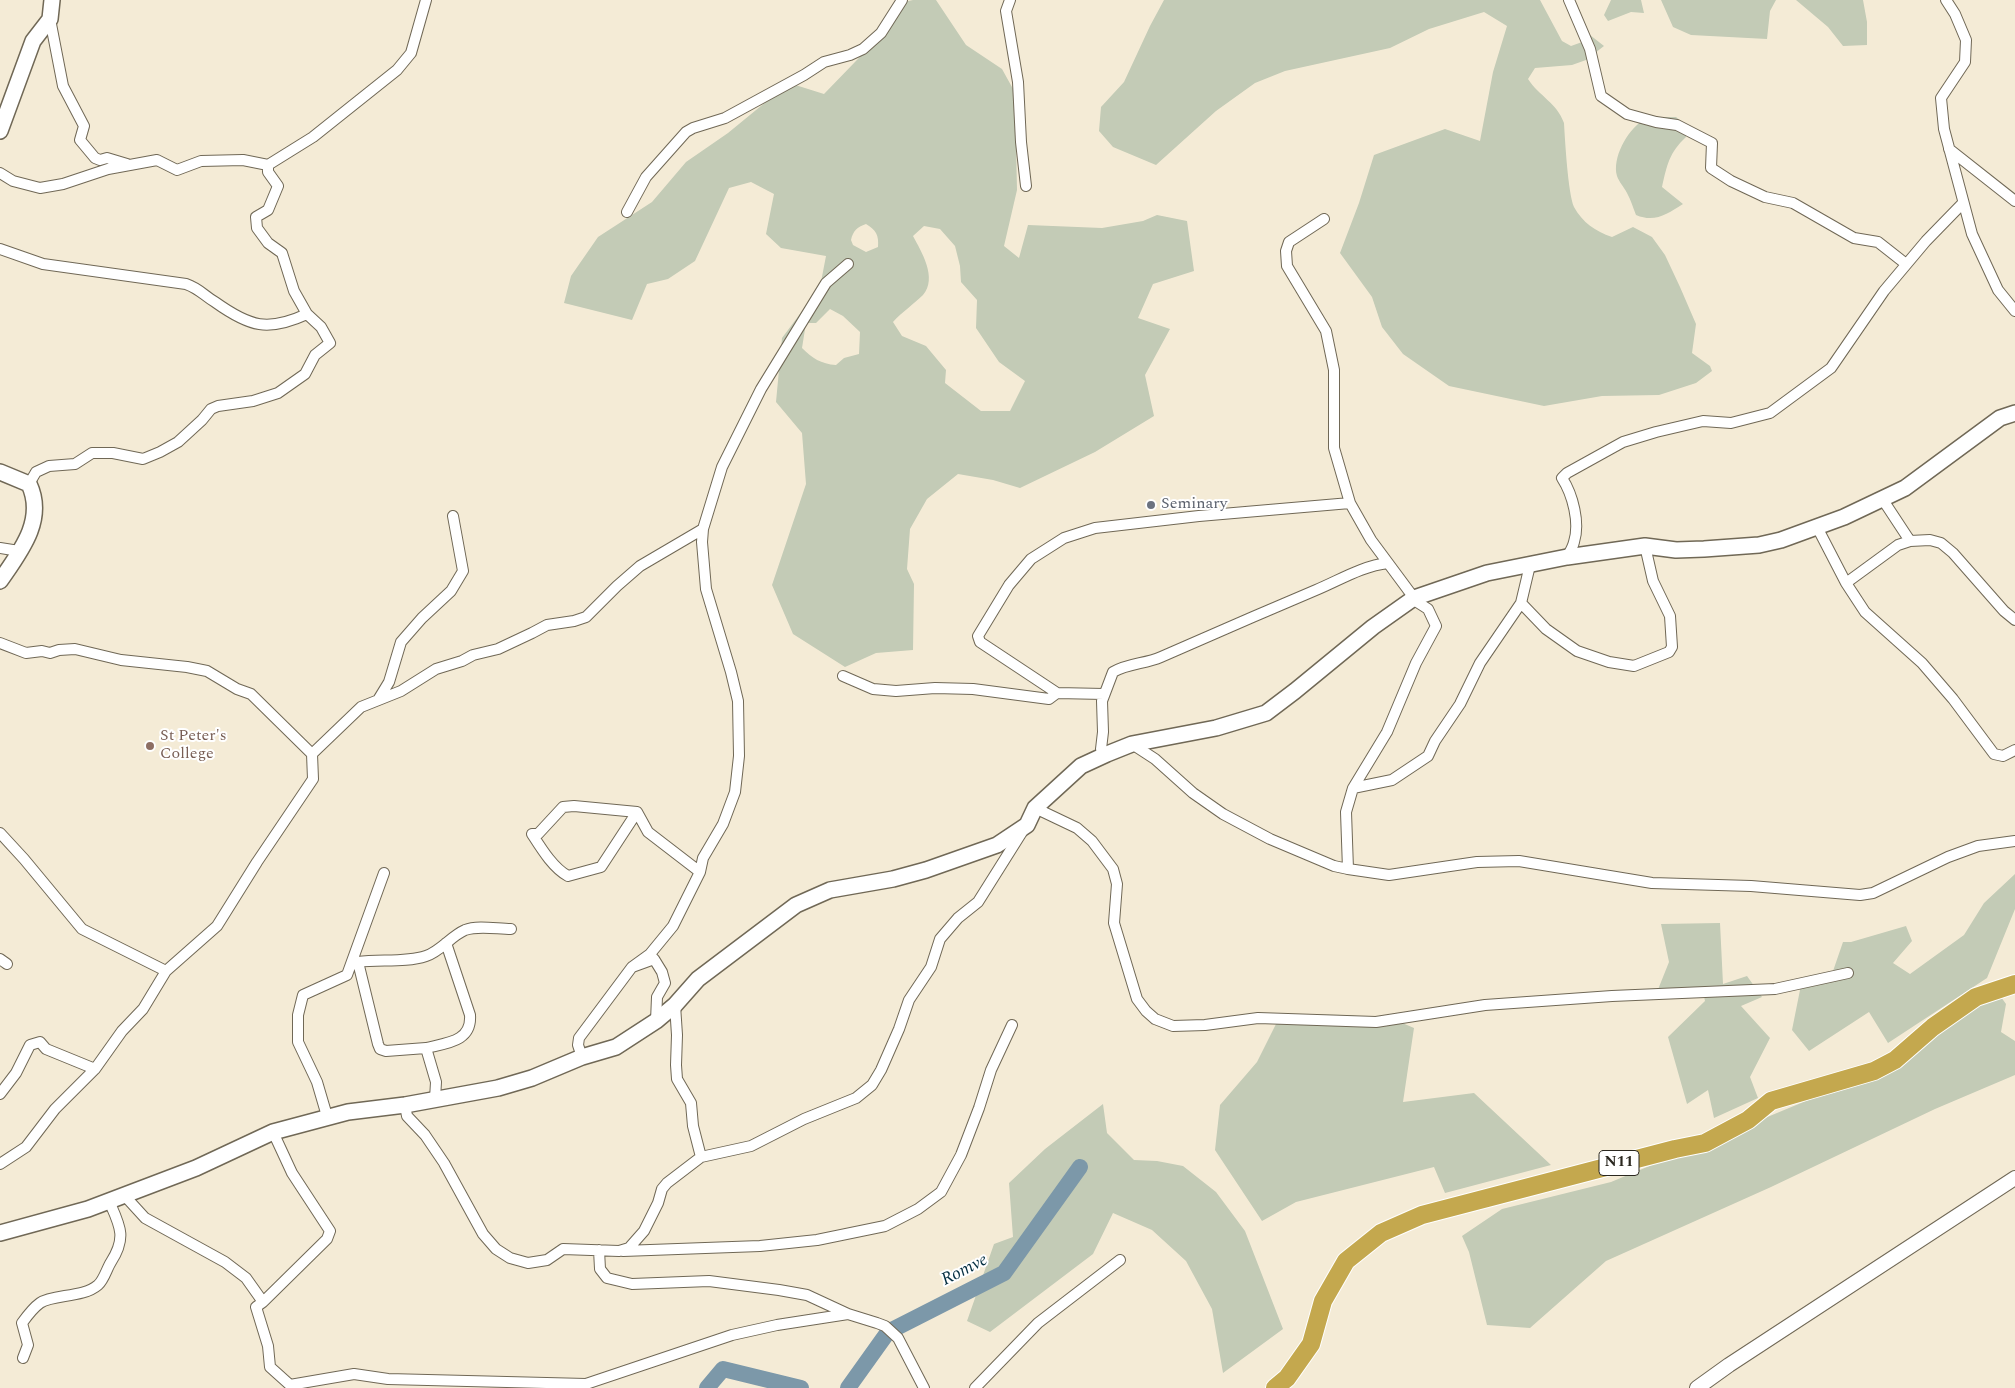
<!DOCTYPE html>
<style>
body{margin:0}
canvas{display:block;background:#f4ebd6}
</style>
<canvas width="2015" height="1388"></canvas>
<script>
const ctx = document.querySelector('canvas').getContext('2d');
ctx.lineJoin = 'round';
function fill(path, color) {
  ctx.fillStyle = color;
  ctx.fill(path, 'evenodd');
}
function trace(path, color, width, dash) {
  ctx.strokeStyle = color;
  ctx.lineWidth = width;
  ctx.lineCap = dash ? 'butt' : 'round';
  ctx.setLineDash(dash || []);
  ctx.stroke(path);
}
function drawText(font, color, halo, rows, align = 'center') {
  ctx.font = font + ' Spectral,serif';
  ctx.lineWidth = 4;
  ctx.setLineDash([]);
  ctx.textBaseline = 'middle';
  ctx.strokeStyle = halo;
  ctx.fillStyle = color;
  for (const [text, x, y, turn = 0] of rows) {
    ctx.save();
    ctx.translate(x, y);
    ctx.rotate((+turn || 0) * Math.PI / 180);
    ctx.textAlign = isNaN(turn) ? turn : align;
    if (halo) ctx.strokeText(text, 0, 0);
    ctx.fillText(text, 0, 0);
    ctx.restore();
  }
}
fill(new Path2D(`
 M913 0H936L966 45 1002 69 1023 107 1016 143 1017 190 1004 246 1019 258 1028 225 1102 228 1143 221 1157 215 1187 221 1194 271 1153 284 1138 318 1170 329 1145 375 1154 416 1095 452 1020 488 993 480 958 474 927 499 910 529 907 569 914 584 913 650 876 653 845 667 793 634 772 585 806 484 802 433 776 402 782 338 820 287 826 256 781 248 766 234 774 194 751 182 729 188 695 261 668 279 647 284 632 320 564 303 571 276 598 237 652 202 686 162 728 133 789 83 824 94 884 32 904 2ZM866 224C876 230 879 235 878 247L866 252 853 245 851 240C853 231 857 227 866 224ZM924 226 940 229 955 246 960 266 961 282 977 300 976 328 999 362 1025 381 1010 411H981L945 383 946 370 926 346 902 336 893 322C902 312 914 304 923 295 938 278 921 251 913 236ZM830 309 843 316 860 332 859 354 844 358 836 365C821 364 812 358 802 348L806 323H816Z
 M1164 0H1540L1562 41 1571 46 1585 41 1590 35 1604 46 1586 60 1572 65 1535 68 1528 79C1539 96 1557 103 1564 123 1565 140 1568 193 1574 207 1583 223 1595 231 1612 237L1633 227 1652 237 1665 255 1680 287 1696 324 1692 353 1710 366 1712 371 1696 383 1659 395 1602 396 1544 406 1449 386 1403 354 1382 327 1372 297 1340 253 1359 203 1374 155 1445 129 1480 141 1493 72 1507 26 1484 12 1429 29 1390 48 1285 71 1255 83 1216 111 1156 165 1113 147 1099 131 1101 107 1124 82 1150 26Z
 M1611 0H1641L1644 13 1631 12 1608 21 1604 15Z
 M1661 0H1776L1770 11 1767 39 1691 35 1673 27Z
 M1796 0H1863L1867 22V45L1843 46 1828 27Z
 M1657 117H1676L1685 125 1686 137C1669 153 1667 165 1662 187L1683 204C1667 214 1655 223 1636 215 1633 208 1631 200 1627 193 1624 187 1619 182 1617 176 1612 158 1627 131 1642 121 1646 118 1652 118 1657 117Z
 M2015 874V909L1987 978 1888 1043 1869 1012 1809 1051 1792 1030 1802 980 1832 974 1843 942H1851L1906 926 1912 941 1893 963 1910 974 1964 935 1984 903Z
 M1720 923 1723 984 1747 976 1762 997 1741 1006 1770 1038 1750 1077 1758 1098 1714 1118 1708 1090 1687 1104 1668 1037 1705 1001 1702 987 1657 992 1669 962 1661 924Z
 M1996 990 2006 1004 2001 1032 2015 1041V1075L1935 1109 1771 1187 1606 1261 1530 1328 1487 1325 1469 1252 1462 1236 1502 1209 1611 1182 1902 1061Z
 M1281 1014 1346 1015 1393 1019 1414 1028 1403 1102 1474 1093 1551 1165 1445 1193 1434 1167 1296 1202 1262 1221 1215 1150 1220 1105 1257 1062Z
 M1103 1104 1107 1133 1134 1160 1157 1161 1183 1166 1216 1192 1245 1231 1283 1329 1223 1373 1212 1309 1186 1261 1152 1230 1113 1213 1093 1254 990 1332 967 1321 994 1244 1013 1237 1009 1183 1045 1149Z`), '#c3cbb6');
trace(new Path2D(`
 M707 1388 723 1369 801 1388
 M848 1388 888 1332 1004 1273 1080 1167`), '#7c98a9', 16);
const minor = new Path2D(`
 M1010 0 1006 11 1018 82 1021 142 1026 186
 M1569 0 1590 49 1601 96 1627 114 1656 122 1677 125 1712 143 1711 168 1731 181 1765 197 1793 203 1854 238 1878 242 1906 264
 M1946 0 1955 14 1966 40 1965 62 1941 98 1944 129 1972 234 1998 290 2015 311
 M50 19 63 86 84 126 80 140 95 158 100 160 107 158 127 164
 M1949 149 2015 201
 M268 165 313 137 397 70 411 53 426 0
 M0 173 13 181 40 188 63 184 108 169 157 160 177 170 201 161 243 160 268 165V172L278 186 268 210 256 217 257 228 268 243 282 253 294 291 307 314 321 327 330 343 315 355 305 374 278 393 253 401 218 406 211 409 202 420 178 442 160 452 143 459 113 453H92L75 464 49 466 36 472 29 484
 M627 212 646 177 686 132 693 128 725 118 804 75 824 62 850 55 863 49 881 33 902 0
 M1324 219 1289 242 1286 251 1287 266 1326 331 1334 370V448L1350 503 1371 540 1417 602 1428 609 1436 626 1416 663 1387 732 1353 788 1346 812 1348 869
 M0 249 43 264 186 284C200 289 203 295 215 302 250 327 268 332 307 314
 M1883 500 1910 541
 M1817 527 1846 583 1865 612 1922 663 1953 699 1994 754 2003 756 2015 750
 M703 529 722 467 761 389 826 283 848 264
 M0 548 19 551
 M1567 557C1570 552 1573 547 1574 542 1580 523 1573 495 1562 478L1567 473 1623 442 1656 432 1703 421 1731 423 1770 413 1831 368 1884 291 1926 241 1963 203
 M1846 583 1898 545 1910 541 1930 540 1941 543 1953 553 2004 611 2015 620
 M1521 603 1546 629 1577 651 1609 662 1634 666 1669 652 1672 647 1670 616 1653 581 1645 546
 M0 643 26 653 42 651 50 653 59 650 75 649 121 660 187 667 207 671 237 689 251 694 312 754 313 779 257 862 217 926 166 971 143 1009 122 1031 95 1069 55 1109 26 1147 0 1164
 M843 676 873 689 896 691 935 688 973 689 1049 699 1057 693 1104 694
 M1057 693 980 642 978 636 1009 585 1031 559 1064 538 1095 528 1199 516 1350 503
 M378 700 389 682 401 642 422 618 451 591 463 571 453 516
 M1132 744 1155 759 1193 793 1223 814 1270 839 1334 866 1348 869 1389 875 1477 862 1519 861 1652 883 1751 886 1860 895 1873 893 1948 857 1978 846 2015 841
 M312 754 361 707 401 691 436 669 462 661 473 655 498 649 532 633 547 625 574 621 586 617 617 586 640 566 703 529 702 542 706 589 731 672 738 701 739 756 735 792 723 824 703 858 700 872 673 926 650 954 632 967 654 959 662 972 665 983 657 997 656 1021
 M1107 754 1101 749 1103 732 1102 701 1113 672C1129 663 1145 664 1161 657 1213 634 1264 612 1316 590 1340 580 1362 566 1388 563
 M1353 788 1392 780 1428 756 1435 741 1460 704 1480 663 1521 603 1530 565
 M574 806 637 812 601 867 568 876C553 868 541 848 532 834H538L563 807Z
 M1035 808 1077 828 1092 841 1113 869 1117 884 1114 923 1137 999 1146 1011 1155 1019 1173 1026 1205 1025 1258 1018 1376 1022 1485 1005 1612 996 1775 989 1848 973
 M637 812 648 832 700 872
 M0 833 24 859 82 929 166 971
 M0 959 7 964
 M675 1005 677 1035 676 1065 677 1079 691 1103 693 1126 701 1157
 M426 1048C446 1043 472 1042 470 1015L446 943
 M582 1057 578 1045 579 1038 632 967
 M0 1094 16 1073 30 1045 40 1042 46 1049 95 1069
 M435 1099 436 1082 426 1048 386 1051 380 1049 378 1044 358 962C380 959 405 963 426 956 441 951 451 936 465 930 478 925 497 929 511 929
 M405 1105 407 1116 425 1135 444 1163 483 1234 496 1249 510 1258 528 1263 547 1260 563 1249 619 1251 629 1248 644 1231 658 1203 662 1189 667 1183 701 1157 751 1146 804 1119 856 1098 872 1085 881 1070 899 1029 909 1000 931 967 940 939 958 918 978 902 1022 832
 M327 1116 317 1082 298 1042V1015L303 995 347 975 384 873
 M124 1195 145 1218 225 1262 246 1278 263 1302 256 1307 268 1346 270 1367 290 1385 354 1374 388 1379 586 1384 732 1335 777 1325 848 1314
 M599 1250 600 1269 607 1278 632 1284 709 1281 779 1290 807 1295 848 1314 877 1323 885 1326 898 1338 924 1388
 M623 1251 760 1246 817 1240 885 1226 918 1209 941 1192 961 1155 979 1108 991 1070 1012 1025
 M263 1302 327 1239 330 1231 292 1173 273 1132
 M23 1358 28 1345 22 1323C27 1316 33 1308 40 1303 53 1294 83 1298 98 1285 104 1280 107 1268 111 1262 127 1237 120 1226 109 1201
 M975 1388 1038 1323 1120 1260`);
const tertiary = new Path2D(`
 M1697 1388 1729 1365 2015 1178`);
const secondary = new Path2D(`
 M0 131 33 41 50 19 52 0
 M0 472 29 484C46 520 20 552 0 581
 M0 1233 88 1209 196 1168 273 1132 348 1112 405 1105 498 1088 532 1078 582 1057 616 1047 656 1021 675 1005 698 979 796 905 830 890 893 879 926 870 997 845 1027 825 1035 808 1081 766 1107 754 1132 744 1216 728 1266 713 1295 691 1373 627 1414 598 1487 573 1567 557 1645 546 1676 550 1704 549 1759 545 1781 540 1844 517 1905 488 2000 418 2015 413`);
const trunk = new Path2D(`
 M1275 1388 1287 1378 1311 1344 1323 1301 1346 1261 1381 1233 1422 1215 1675 1149 1705 1143 1748 1120 1771 1101 1874 1071 1895 1060 1933 1027 1976 997 2015 984`);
trace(minor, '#706856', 12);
trace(tertiary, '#706856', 16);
trace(secondary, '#706856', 18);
trace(trunk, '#fff', 20);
trace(minor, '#fff', 10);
trace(tertiary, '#fff', 14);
trace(secondary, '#fff', 15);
trace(trunk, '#c4a84e', 18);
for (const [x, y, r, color] of [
 [1151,505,5,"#6b7280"],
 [150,746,5,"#8d6e63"]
]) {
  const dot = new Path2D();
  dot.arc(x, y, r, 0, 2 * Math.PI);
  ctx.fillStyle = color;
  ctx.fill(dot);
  trace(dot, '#fff', 2);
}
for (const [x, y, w] of [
 [1619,1163,40]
]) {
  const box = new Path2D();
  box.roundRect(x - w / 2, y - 12.5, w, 25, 4);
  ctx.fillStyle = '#fff';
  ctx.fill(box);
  trace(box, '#2b2820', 1);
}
drawText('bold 15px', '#2b2820', null, [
 ["N11",1619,1163]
]);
drawText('16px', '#5b616d', '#fff', [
 ["Seminary",1161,505]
], 'left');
drawText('16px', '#785e54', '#fff', [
 ["St Peter's",160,737],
 ["College",160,755]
], 'left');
drawText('italic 18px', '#052f42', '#fff', [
 ["Romve",965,1271,-27]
]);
</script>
